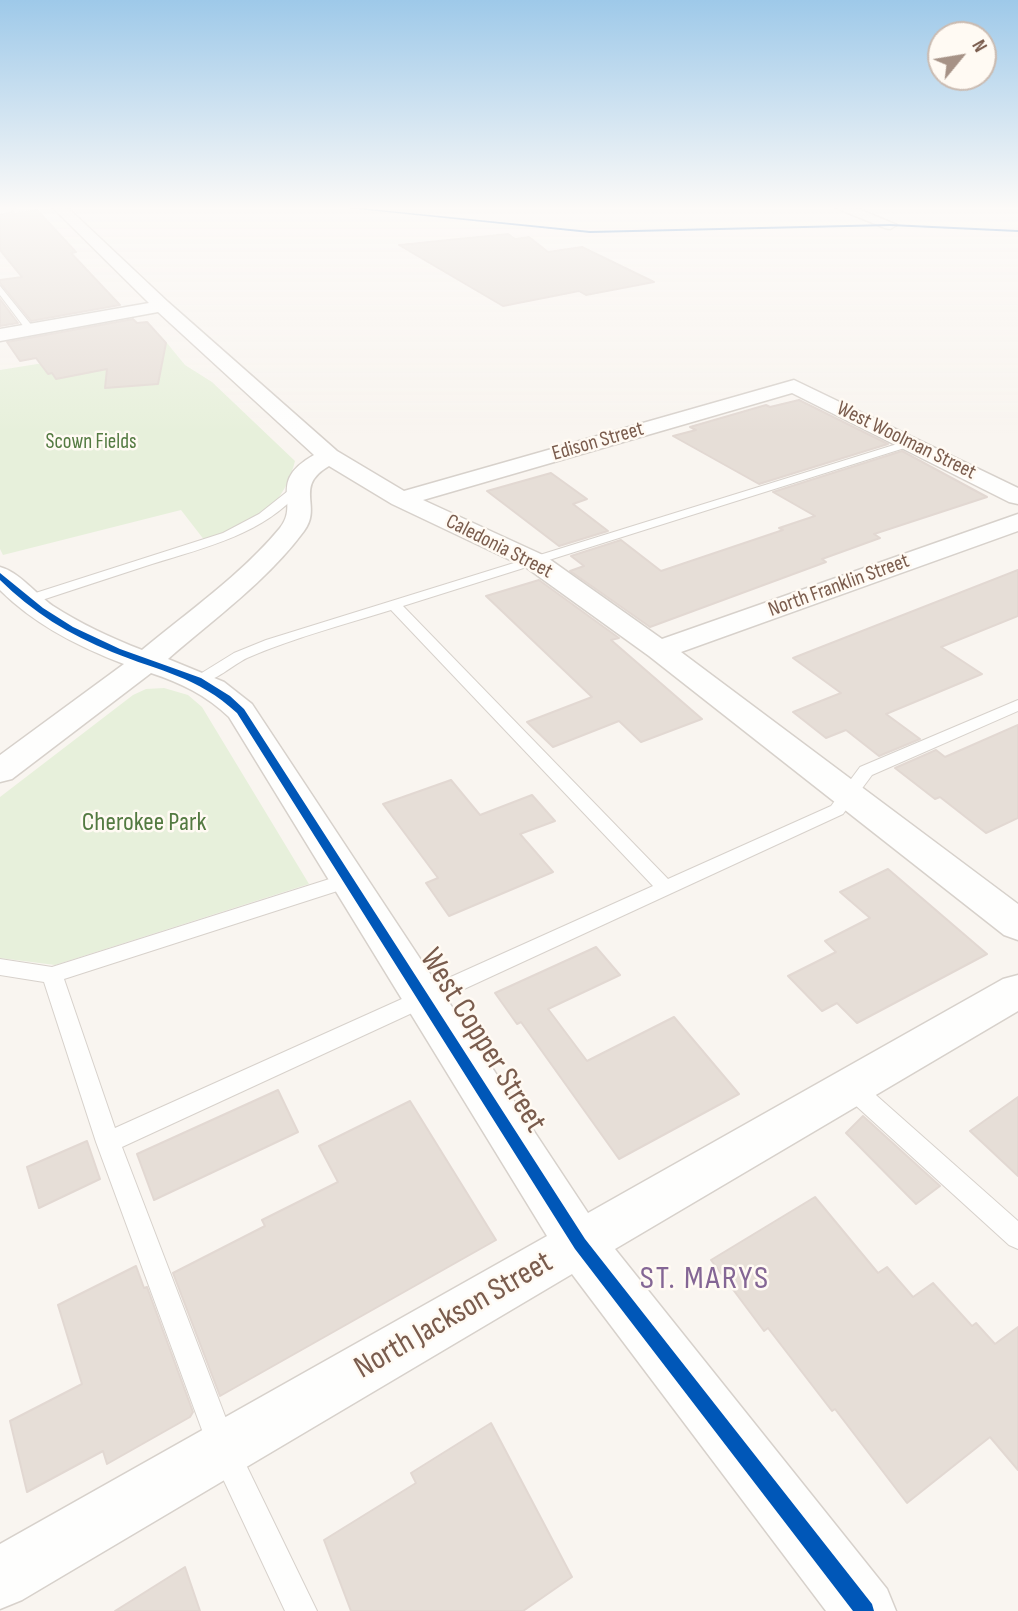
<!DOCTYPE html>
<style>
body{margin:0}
#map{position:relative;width:1018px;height:1611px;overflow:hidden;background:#f9f5f0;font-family:"Sofia Sans Condensed",sans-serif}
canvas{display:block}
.north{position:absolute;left:927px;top:21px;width:70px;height:70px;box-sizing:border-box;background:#fffaf3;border:2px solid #cabbb1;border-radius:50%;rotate:60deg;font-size:19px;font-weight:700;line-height:28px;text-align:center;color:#7a5c4d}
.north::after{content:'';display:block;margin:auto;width:24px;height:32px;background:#a69286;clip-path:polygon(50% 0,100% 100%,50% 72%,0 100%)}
</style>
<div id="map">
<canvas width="1018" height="1611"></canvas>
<div class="north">N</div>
</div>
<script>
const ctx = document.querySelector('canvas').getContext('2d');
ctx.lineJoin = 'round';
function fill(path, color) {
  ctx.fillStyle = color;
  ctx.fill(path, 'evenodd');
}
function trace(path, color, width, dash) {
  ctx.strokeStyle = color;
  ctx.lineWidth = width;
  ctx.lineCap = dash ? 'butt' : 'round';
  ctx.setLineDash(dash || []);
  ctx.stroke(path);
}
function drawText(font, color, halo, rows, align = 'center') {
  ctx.font = font + ' "Sofia Sans Condensed",sans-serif';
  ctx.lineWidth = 5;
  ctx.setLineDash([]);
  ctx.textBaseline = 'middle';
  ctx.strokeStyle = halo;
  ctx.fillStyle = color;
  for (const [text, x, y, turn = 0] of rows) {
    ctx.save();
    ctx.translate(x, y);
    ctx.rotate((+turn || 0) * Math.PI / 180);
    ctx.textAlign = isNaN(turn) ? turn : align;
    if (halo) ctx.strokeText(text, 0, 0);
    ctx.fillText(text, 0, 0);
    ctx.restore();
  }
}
fill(new Path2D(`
 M167 343 185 365 212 382 295 461C281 515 251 520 205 541L181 510 3 555 0 549V370Z
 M164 688 188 695 202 707 309 884 55 965 0 958V797L133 695 146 689Z`), '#e7f0db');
const building = new Path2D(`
 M37 210 76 252 71 253 120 305 31 321 0 283V280L22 277 0 250V216Z
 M508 234 515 239 529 237 548 252 582 247 654 282 586 295 579 291 503 306 399 245Z
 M0 299 18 323 0 326Z
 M133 319 137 323 147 322 166 343 158 384 105 388 107 369 56 379 52 373 48 374 36 358 20 361 7 342Z
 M799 400 888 444 759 484 673 436 696 430 690 427 766 405 770 407Z
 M902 451 987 497 874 534 880 538 822 559 826 562 650 627 570 571 584 566 571 556 621 540 661 571 783 530 779 528 815 516 773 492Z
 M551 473 587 499 573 504 608 531 559 546 487 491Z
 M1018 570V616L941 647 982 674 886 714 920 739 879 756 846 730 826 738 793 712 841 693 793 658Z
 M539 580 619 638 611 640 702 719 641 742 619 721 553 747 527 722 592 697 486 596Z
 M1018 725V818L986 833 940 797 935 799 895 768 936 750 945 757Z
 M451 780 480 815 532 795 555 821 520 834 553 872 449 916 426 883 438 878 383 804Z
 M888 869 987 954 857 1023 837 1003 822 1011 788 976 836 952 825 941 870 918 840 892Z
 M596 947 620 975 548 1009 587 1061 674 1017 739 1094 619 1159 521 1022 517 1024 495 993Z
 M278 1090 298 1132 154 1200 137 1154Z
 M1018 1097V1176L970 1131Z
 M410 1101 496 1240 220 1396 173 1273 265 1226 262 1220 338 1182 319 1146Z
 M863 1116 940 1186 916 1204 846 1133Z
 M87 1141 100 1179 39 1208 27 1167Z
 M815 1197 878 1273 887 1267 913 1297 933 1283 972 1326 976 1323 995 1344 1018 1327V1470L990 1437 907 1503 835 1409 832 1411 768 1328 764 1331 711 1260Z
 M136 1266 144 1288 147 1287 193 1412 190 1417 107 1464 103 1451 27 1492 10 1421 82 1384 58 1305Z
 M491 1423 572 1577 523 1611H351L324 1540 416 1483 411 1473Z
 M185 1567 200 1611H115Z`);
fill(building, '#e6ded7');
trace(building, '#e2d8d2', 2);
const service = new Path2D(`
 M0 286 33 327V331H27L0 295Z
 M910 440 914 441V445L403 606 668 879 831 806 860 767 1018 700V711L872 775 843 814 122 1147 235 1442 317 1611H285L209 1449 96 1142 44 982 0 975V959L52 967 342 875H356L358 880 356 885 64 979 115 1128 653 886 391 610C343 625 293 638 247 658 232 665 211 686 195 682L192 679 234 653 266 640Z
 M298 483 304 487C265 534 207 547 152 564 112 577 72 590 33 603H23L21 600 23 597 223 533 259 514Z
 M851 1077 859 1080 1018 1221V1249L1009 1245 843 1094 840 1087 843 1080Z`);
const minor = new Path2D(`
 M53 208H68L168 302 337 451 404 491 794 380 1018 488V504L1009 502 792 393 423 500 545 556 662 639 1018 514V531L681 652 1018 904V940L1004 935 649 656 527 568 392 504 329 466C293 487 323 506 304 531 267 581 215 618 168 659L224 682 252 704 588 1213 1003 979 1018 975V1011L615 1249 887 1589 896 1611H826L572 1274 22 1600 0 1609V1544L547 1236 229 717C206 695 181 683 151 673L12 779 0 782V755L124 664C79 647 35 625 0 590V567C19 572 36 594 53 606 81 624 111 638 142 650 189 611 241 575 280 528 301 502 266 482 314 455L158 312 0 341V329L149 303Z
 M836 208H856L897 225 890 229 885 228Z`);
const tertiary = new Path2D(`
 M0 208H14L12 211 0 214Z`);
trace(service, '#d7d1cb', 2);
trace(minor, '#d7d1cb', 3);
trace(tertiary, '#d7d1cb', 3);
fill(service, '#fefefd');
fill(minor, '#fefefd');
fill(tertiary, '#fefefd');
fill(new Path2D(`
 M347 208H360L590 231 890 224 1018 230V232L890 226 590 233Z
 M0 573 43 608 73 627 120 649 201 678 230 696 244 709 585 1239 872 1604 874 1611H853L575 1249 237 713C197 676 161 672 112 652 70 635 32 612 0 580Z`), '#0057b8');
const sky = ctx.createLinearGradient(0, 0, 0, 433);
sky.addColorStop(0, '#9ec9e9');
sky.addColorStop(0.48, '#fcfaf8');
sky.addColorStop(1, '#fcfaf800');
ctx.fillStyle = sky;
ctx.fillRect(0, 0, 1018, 433);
drawText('21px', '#7a5c4d', '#fffaf3', [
 ["West Woolman Street",906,441,26],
 ["Edison Street",598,442,-16],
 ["Caledonia Street",499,547,27],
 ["North Franklin Street",839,586,-20]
]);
drawText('21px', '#537a41', '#fffaf3', [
 ["Scown Fields",91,443]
]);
drawText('26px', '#537a41', '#fffaf3', [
 ["Cherokee Park",144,823]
]);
drawText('32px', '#7a5c4d', '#fffaf3', [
 ["West Copper Street",482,1041,58],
 ["North Jackson Street",454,1316,-30]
]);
ctx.letterSpacing = '2px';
drawText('33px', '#846695', '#fffaf3', [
 ["ST. MARYS",705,1280]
]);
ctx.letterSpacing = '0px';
</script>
